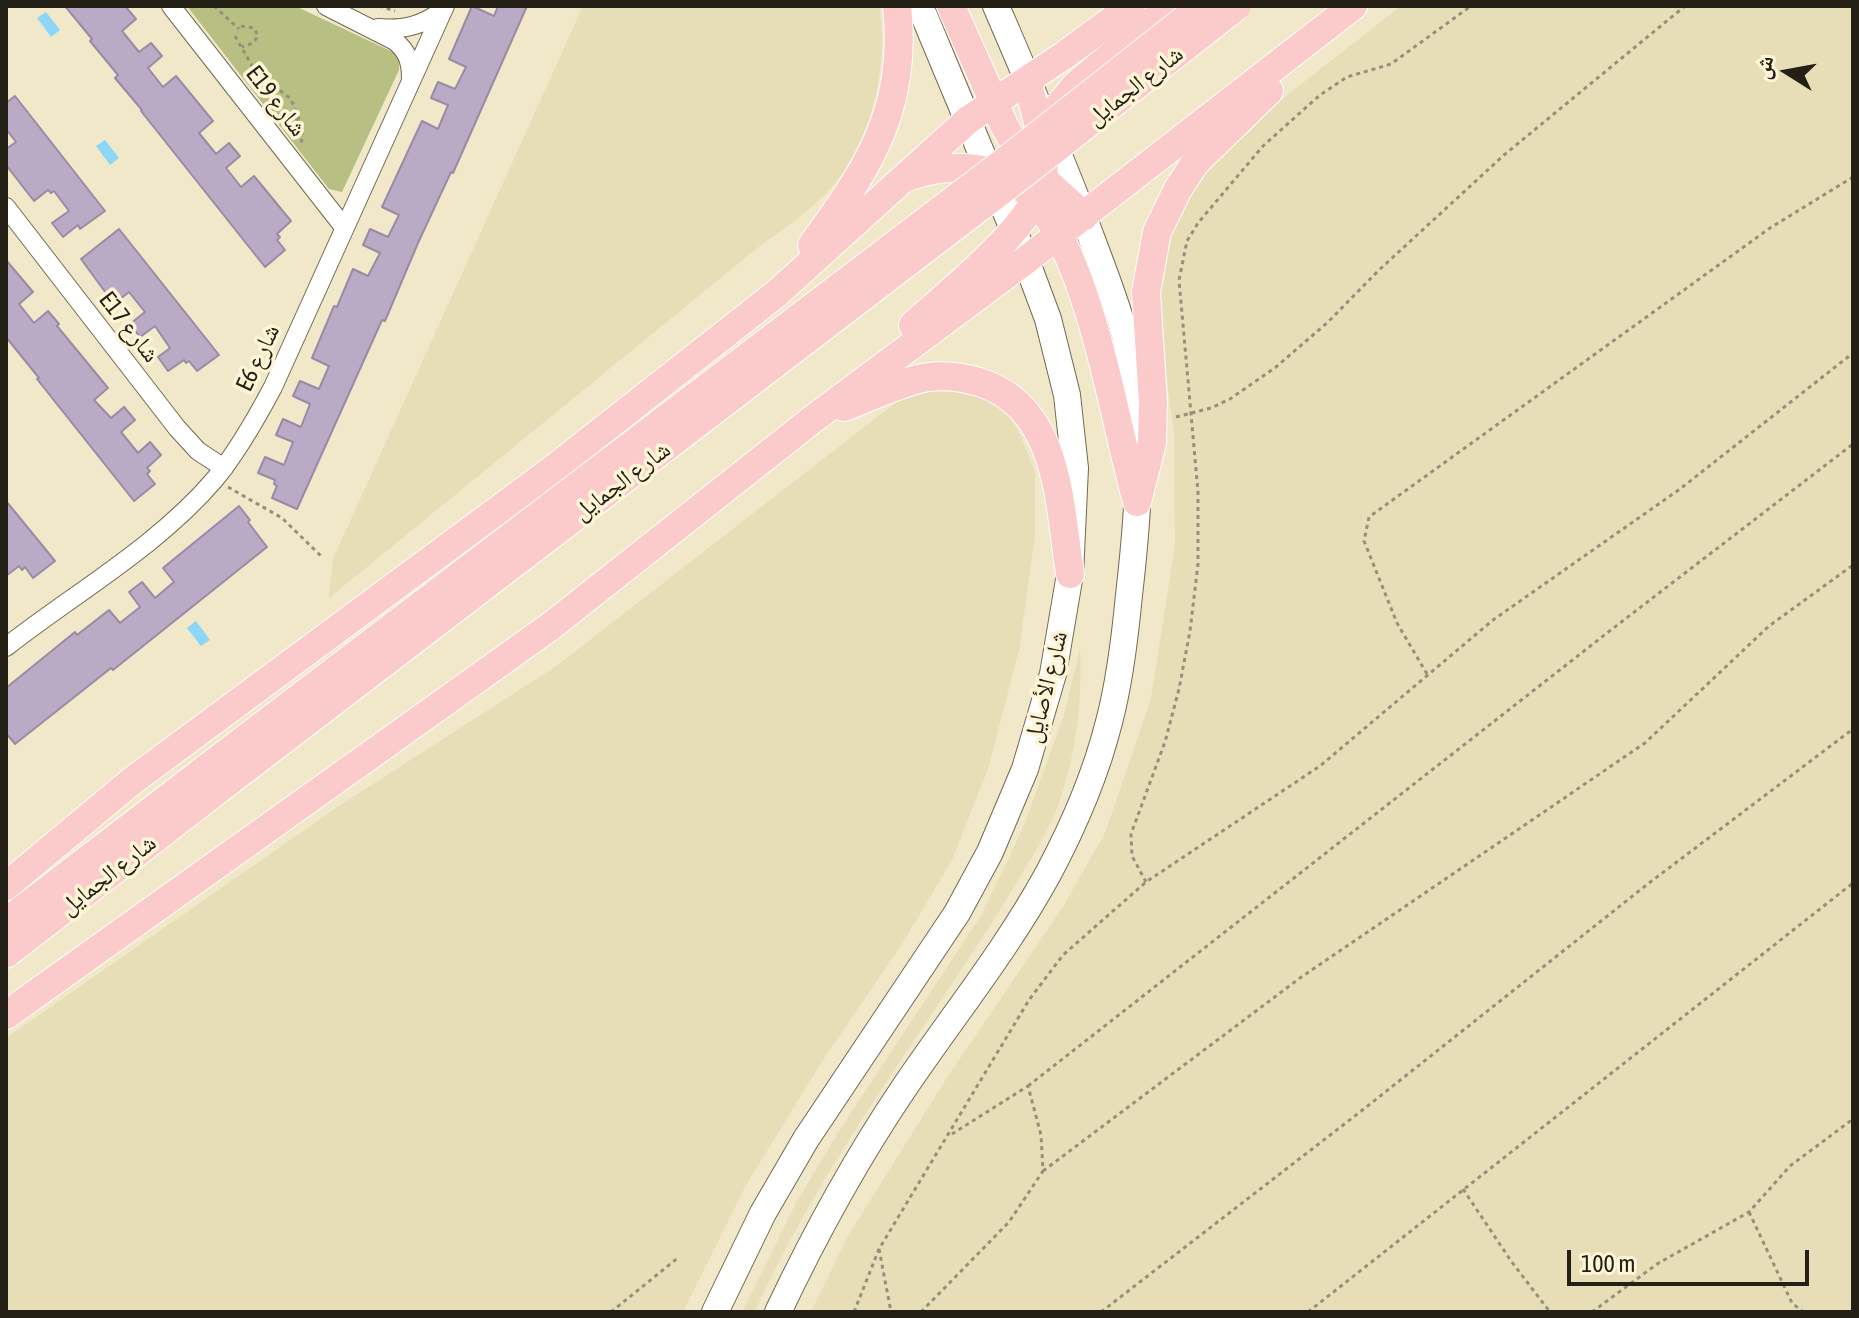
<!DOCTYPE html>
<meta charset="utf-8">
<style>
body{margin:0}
#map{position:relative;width:1859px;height:1318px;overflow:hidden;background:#f1e7c9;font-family:"Asap Condensed","Noto Naskh Arabic",sans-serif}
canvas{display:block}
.frame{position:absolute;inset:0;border:8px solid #242015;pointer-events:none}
.north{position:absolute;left:1747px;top:32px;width:80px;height:80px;-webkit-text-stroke:6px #fef4d6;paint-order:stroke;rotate:281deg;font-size:22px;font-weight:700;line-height:32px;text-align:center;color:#242015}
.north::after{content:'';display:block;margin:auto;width:28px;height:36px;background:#242015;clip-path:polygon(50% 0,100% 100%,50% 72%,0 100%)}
.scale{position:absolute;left:1567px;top:1250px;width:242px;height:36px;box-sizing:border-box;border:4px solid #242015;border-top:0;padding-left:10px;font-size:24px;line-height:28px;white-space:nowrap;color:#242015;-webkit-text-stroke:6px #fef4d6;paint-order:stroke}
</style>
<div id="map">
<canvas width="1859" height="1318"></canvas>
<div class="frame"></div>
<div class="north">ش</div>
<div class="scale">100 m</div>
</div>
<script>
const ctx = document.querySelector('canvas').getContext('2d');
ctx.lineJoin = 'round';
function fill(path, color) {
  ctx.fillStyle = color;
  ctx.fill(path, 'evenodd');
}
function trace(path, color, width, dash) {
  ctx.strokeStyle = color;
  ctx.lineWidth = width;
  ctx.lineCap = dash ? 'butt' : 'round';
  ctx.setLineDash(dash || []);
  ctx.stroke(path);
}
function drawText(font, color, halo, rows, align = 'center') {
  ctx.font = font + ' "Asap Condensed","Noto Naskh Arabic",sans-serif';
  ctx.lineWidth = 7;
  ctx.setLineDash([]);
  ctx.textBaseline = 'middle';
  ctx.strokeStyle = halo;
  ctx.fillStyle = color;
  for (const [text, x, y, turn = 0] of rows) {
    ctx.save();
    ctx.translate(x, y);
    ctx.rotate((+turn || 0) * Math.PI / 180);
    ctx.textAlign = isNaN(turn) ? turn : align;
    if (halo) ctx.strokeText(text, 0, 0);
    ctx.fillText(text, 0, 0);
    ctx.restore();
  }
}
fill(new Path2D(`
 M187 6H295L395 53 399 58V70L342 192 329 189Z`), '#b7c082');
fill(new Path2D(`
 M583 6H879C889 60 873 133 840 177 817 207 786 227 756 249L329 598 333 559Z
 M1401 6H1853V1312H811L849 1234 950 1073 1061 910 1106 831 1151 698 1175 546 1174 432 1158 318 1163 243 1193 179 1267 111Z
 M937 387 998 402 1018 430 1035 471V535L1019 650 988 769 952 860 902 944 823 1060 746 1185 683 1312H6V1038L339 806 555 667 903 397Z
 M1080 648C1082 700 1077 748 1061 797 1053 822 1039 845 1026 867 1005 902 984 936 961 970 888 1081 809 1190 755 1312H742L796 1203 839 1131 982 914 1023 828 1064 715Z`), '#e7deb8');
fill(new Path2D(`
 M46 12 60 30 51 37 37 18Z
 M105 140 119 158 110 165 96 146Z
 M196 621 210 640 201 646 187 628Z`), '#8cd7f8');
const building = new Path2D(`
 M65 6H125L136 19 122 31 139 52 151 43 162 56 148 68 163 87 176 76 213 121 199 133 216 154 229 143 240 156 226 168 241 187 254 176 291 221 277 234 280 237 277 240 285 250 265 267 141 111 142 110 115 78 118 75 90 41 92 39Z
 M472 6 494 16 498 6H527L453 173 451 172 418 243 385 321 382 320 297 509 272 498 277 486 274 484 275 480 258 473 265 457 284 465 293 442 276 435 283 419 301 427 310 404 293 396 300 381 319 389 329 366 312 358 334 306 337 307 353 269 368 276 380 253 363 245 370 229 388 237 399 215 382 207 422 121 438 129 448 105 431 98 438 82 455 89 466 67 449 59Z
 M15 96 105 211 80 229 78 225 63 237 52 223 69 211 54 191 51 193 48 190 34 201 6 165V149L16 142 6 129V103Z
 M119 229 219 355 197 371 189 361 186 363 184 360 168 371 158 357 170 348 155 326 140 337 130 324 145 312 129 292 114 304 81 259Z
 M6 260 33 292 19 304 34 323 48 311 59 324 57 326 108 388 94 400 111 418 124 407 135 420 121 432 138 453 150 442 161 455 147 468 150 471 147 474 155 484 134 501 37 379 39 378 6 337Z
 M6 501 55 561 33 578 25 567 22 570 19 566 6 576Z
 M239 506 250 520 248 522 267 547 113 670 111 668 15 744 6 733V688L75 632 77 635 109 610 120 623 140 607 129 592 142 582 155 598 174 582 163 568Z`);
fill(building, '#b9aac5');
trace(building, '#998ba5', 2);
const minor = new Path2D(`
 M171 6 343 226
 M326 6 395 41C408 52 411 62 411 79
 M378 28C404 30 421 26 442 11
 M6 207 177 428 198 451 224 468
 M6 647C75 593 158 546 215 479 238 451 256 419 273 387L445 6`);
const secondary = new Path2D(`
 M715 1312 763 1213 806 1139 957 913 990 852 1025 769 1053 674 1070 574 1075 468 1067 395 1048 319 1026 260 920 6
 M778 1312C815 1234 856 1159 904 1088 952 1017 1007 949 1048 874 1073 827 1096 774 1109 722 1120 681 1125 637 1129 595 1139 509 1146 417 1124 332 1115 299 1103 269 1091 237 1062 159 1029 83 996 6`);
const primary = new Path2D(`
 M951 6 1004 125 1018 150 1043 179 1084 216
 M1043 125 1076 85 1171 6
 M907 177C943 164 993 162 1024 189 1089 244 1113 419 1137 501
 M812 245C869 168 908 107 897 6
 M913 325C948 293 1037 224 1043 178 1047 146 1035 112 1027 81
 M844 407C868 398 893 386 918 379 938 374 959 376 979 382 1060 407 1059 504 1070 574
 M1137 502 1152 443 1153 402 1146 292 1157 232 1178 189 1195 163 1269 91
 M6 886 132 781 552 470 776 294 968 120 1066 54 1131 6
 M6 922 203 771
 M6 954 219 789
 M6 1015 551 626 813 419 1026 260 1353 6`);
trace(minor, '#72694e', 20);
trace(secondary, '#72694e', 28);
trace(primary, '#fff', 30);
trace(new Path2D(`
 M214 6 239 29
 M379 6 395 11
 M241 26 254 28 258 36 253 43 242 47
 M235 36 255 71 291 99 303 129 301 146
 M279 120 299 119
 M1176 417 1211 408 1230 399 1276 367 1328 322 1378 271 1504 155 1685 6
 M228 487 282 518 321 556
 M1427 674 1397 623 1364 541 1369 517 1770 228 1853 177
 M1146 882 1132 856 1131 834 1165 742 1179 689 1190 631 1198 564V492L1179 280 1187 241 1198 223 1263 146 1320 95 1347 77 1391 64 1471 6
 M1028 1086 1607 633 1853 444
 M1043 1171 1300 978 1645 743 1769 626 1853 565
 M1463 1189 1511 1261 1550 1312
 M1749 1212 1792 1303 1803 1312
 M879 1249 891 1312
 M611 1312 679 1257
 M854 1312 879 1249 1029 1000 1063 955 1146 882 1320 766 1493 620 1680 489 1853 353
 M921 1312 1009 1222 1043 1171 1041 1135 1028 1086 952 1134
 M1101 1312 1360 1112 1649 883 1853 729
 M1308 1312 1853 883
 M1592 1312 1657 1264 1749 1212 1790 1166 1853 1119`), '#968f79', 3, [4, 4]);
trace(minor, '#fff', 18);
trace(secondary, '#fff', 26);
trace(primary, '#fbcacb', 28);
const primaryBridge = new Path2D(`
 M203 771 1013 155 1202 6
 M219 789 1027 171 1237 6`);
trace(primaryBridge, '#fff', 30, []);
trace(primaryBridge, '#fbcacb', 28);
drawText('24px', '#242015', '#fef4d6', [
 ["شارع الجمايل",1135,86,-38],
 ["E19 شارع",276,101,52],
 ["E17 شارع",129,327,52],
 ["E6 شارع",258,358,-65],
 ["شارع الجمايل",622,481,-37],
 ["شارع الأصايل",1046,687,-76],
 ["شارع الجمايل",108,875,-38]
]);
</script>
